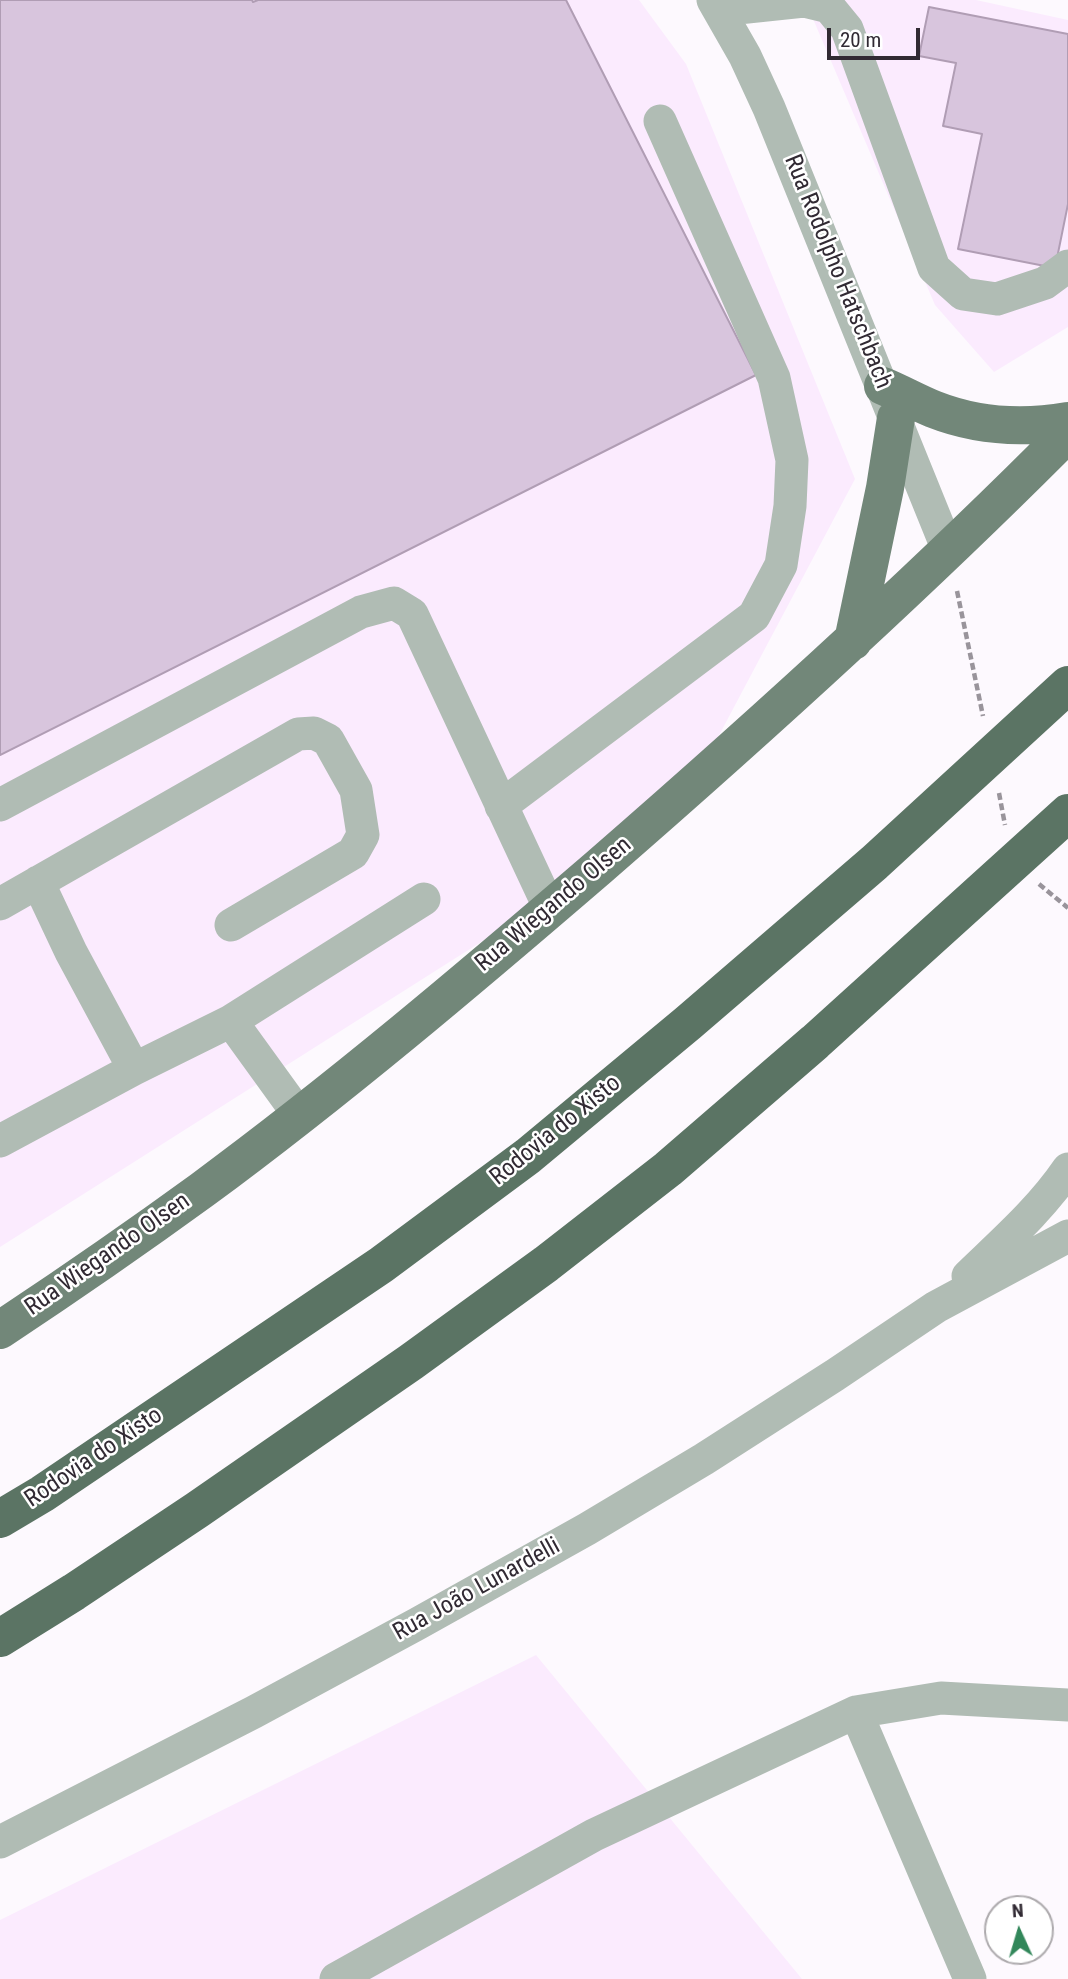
<!DOCTYPE html>
<meta charset="utf-8">
<style>
body{margin:0}
#map{position:relative;width:1068px;height:1979px;overflow:hidden;background:#fdf9fe;font-family:"Roboto Condensed",sans-serif}
canvas{display:block}
.north{position:absolute;left:984px;top:1895px;width:70px;height:70px;box-sizing:border-box;background:#fff;border:2px solid #adaaad;border-radius:50%;rotate:356deg;font-size:19px;font-weight:700;line-height:28px;text-align:center;color:#312a33}
.north::after{content:'';display:block;margin:auto;width:24px;height:32px;background:#32875a;clip-path:polygon(50% 0,100% 100%,50% 72%,0 100%)}
.scale{position:absolute;left:827px;top:28px;width:93px;height:32px;box-sizing:border-box;border:4px solid #312a33;border-top:0;padding-left:9px;font-size:21px;line-height:24px;white-space:nowrap;color:#312a33;-webkit-text-stroke:5px #fff;paint-order:stroke}
</style>
<div id="map">
<canvas width="1068" height="1979"></canvas>
<div class="north">N</div>
<div class="scale">20 m</div>
</div>
<script>
const ctx = document.querySelector('canvas').getContext('2d');
ctx.lineJoin = 'round';
function fill(path, color) {
  ctx.fillStyle = color;
  ctx.fill(path, 'evenodd');
}
function trace(path, color, width, dash) {
  ctx.strokeStyle = color;
  ctx.lineWidth = width;
  ctx.lineCap = dash ? 'butt' : 'round';
  ctx.setLineDash(dash || []);
  ctx.stroke(path);
}
function drawText(font, color, halo, rows, align = 'center') {
  ctx.font = font + ' "Roboto Condensed",sans-serif';
  ctx.lineWidth = 5;
  ctx.setLineDash([]);
  ctx.textBaseline = 'middle';
  ctx.strokeStyle = halo;
  ctx.fillStyle = color;
  for (const [text, x, y, turn = 0] of rows) {
    ctx.save();
    ctx.translate(x, y);
    ctx.rotate((+turn || 0) * Math.PI / 180);
    ctx.textAlign = isNaN(turn) ? turn : align;
    if (halo) ctx.strokeText(text, 0, 0);
    ctx.fillText(text, 0, 0);
    ctx.restore();
  }
}
fill(new Path2D(`
 M0 0H639L686 64 855 479 716 741 492 935 0 1247Z
 M805 0H976L1068 20V327L994 372 935 305Z
 M536 1655 802 1979H0V1920Z`), '#fbebfe');
const building = new Path2D(`
 M0 0H252L253 2 258 0H566L756 375 0 755Z
 M929 7 1068 34V204L1055 268 958 249 982 134 943 126 956 63 919 56Z`);
fill(building, '#d8c5dd');
trace(building, '#b09db4', 2);
trace(new Path2D(`
 M957 591 983 716
 M999 793 1005 825
 M1039 884 1068 908`), '#99949b', 4.5, [7, 3.5]);
trace(new Path2D(`
 M713 0 745 56 769 108 948 550
 M719 10 804 1 829 7 847 29 934 268 963 294 997 299 1045 283 1068 266
 M0 805 361 612 394 603 412 614 550 909
 M501 806 754 616 781 565 790 506 792 460 774 378 660 121
 M38 882 71 952 134 1069
 M0 904 298 734 314 733 328 740 356 790 363 835 353 853 231 925
 M231 1021 299 1115
 M0 1141 134 1069 231 1021 424 899
 M968 1276C1003 1242 1040 1210 1068 1169
 M856 1712 970 1979
 M0 1842 254 1712 417 1624 587 1529 704 1459 835 1375 936 1307 1068 1236
 M336 1979 594 1835 856 1712 941 1698 1068 1705`), '#b0bcb4', 33);
trace(new Path2D(`
 M883 386C900 393 916 402 933 409 976 426 1022 429 1068 421
 M853 641 885 488 896 418
 M0 1330C68 1285 136 1238 202 1190 339 1089 470 978 599 867 760 727 918 584 1068 433`), '#728779', 38);
trace(new Path2D(`
 M0 1519 42 1494 381 1265 528 1156 688 1023 874 863 1068 685
 M0 1638 74 1592 197 1510 411 1362 546 1264 668 1169 815 1042 1068 813`), '#5b7464', 38);
drawText('24px', '#312a33', '#fff', [
 ["Rua Rodolpho Hatschbach",837,272,68],
 ["Rua Wiegando Olsen",554,905,-40],
 ["Rodovia do Xisto",556,1131,-39],
 ["Rua Wiegando Olsen",108,1255,-35],
 ["Rodovia do Xisto",94,1458,-34],
 ["Rua João Lunardelli",477,1590,-29]
]);
</script>
